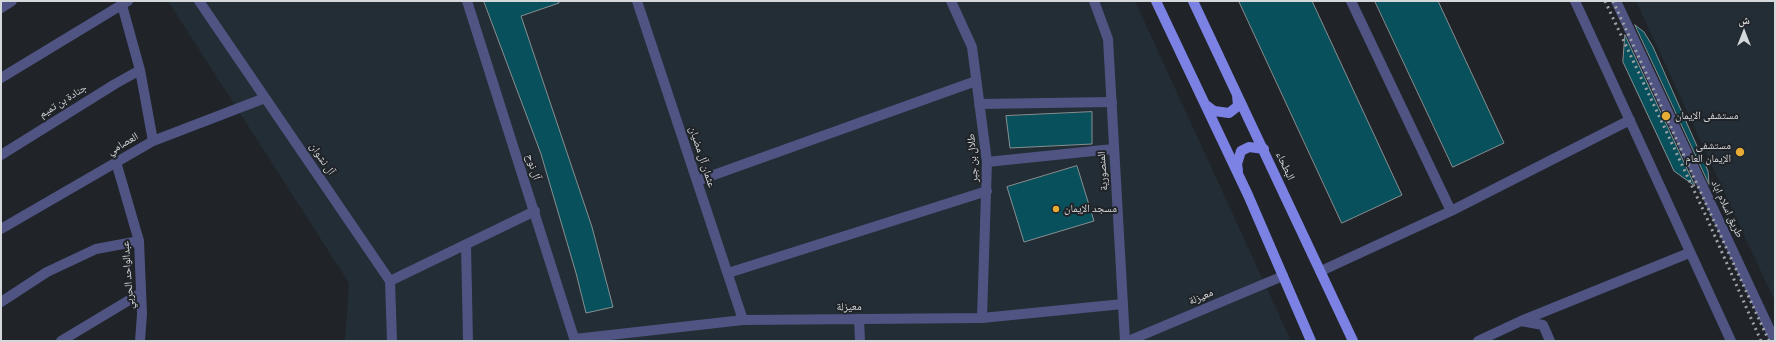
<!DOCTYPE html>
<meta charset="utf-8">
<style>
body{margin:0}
#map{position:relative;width:1776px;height:342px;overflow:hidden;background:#202428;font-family:Manrope,"Noto Naskh Arabic",sans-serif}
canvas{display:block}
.frame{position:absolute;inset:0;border:2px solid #d5d8db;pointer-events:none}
.north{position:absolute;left:1724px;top:12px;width:40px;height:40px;-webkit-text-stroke:3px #202428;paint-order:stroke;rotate:0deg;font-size:11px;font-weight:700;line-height:16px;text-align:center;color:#d5d8db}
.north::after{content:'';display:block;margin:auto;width:14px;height:18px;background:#d5d8db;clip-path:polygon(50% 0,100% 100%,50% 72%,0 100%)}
</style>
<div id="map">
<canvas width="1776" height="342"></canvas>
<div class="frame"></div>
<div class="north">ش</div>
</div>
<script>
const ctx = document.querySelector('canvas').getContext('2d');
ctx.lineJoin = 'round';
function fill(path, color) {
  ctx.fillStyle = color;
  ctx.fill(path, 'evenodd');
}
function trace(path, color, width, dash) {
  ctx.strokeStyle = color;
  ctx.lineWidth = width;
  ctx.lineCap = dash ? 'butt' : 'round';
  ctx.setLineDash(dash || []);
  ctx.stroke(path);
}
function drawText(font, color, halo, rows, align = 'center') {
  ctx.font = font + ' Manrope,"Noto Naskh Arabic",sans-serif';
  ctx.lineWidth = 4;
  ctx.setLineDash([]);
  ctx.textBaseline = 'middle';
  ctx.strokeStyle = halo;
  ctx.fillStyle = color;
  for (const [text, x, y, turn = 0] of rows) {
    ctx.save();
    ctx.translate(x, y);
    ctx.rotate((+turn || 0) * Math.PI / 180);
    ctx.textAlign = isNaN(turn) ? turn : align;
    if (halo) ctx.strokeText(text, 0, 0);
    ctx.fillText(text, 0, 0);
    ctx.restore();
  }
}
fill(new Path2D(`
 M168 1H1135L1291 341H345L349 283Z
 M1636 1H1775V302Z`), '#232d35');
const building = new Path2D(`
 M484 1H559V3L521 16 592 227 613 307 586 313 576 273 541 154Z
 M1239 1H1312L1402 195 1342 223Z
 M1375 1H1438L1504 143 1453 167Z
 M1635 25 1644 32 1653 47 1708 171 1709 184Z
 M1625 35 1695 186 1674 171 1623 62Z
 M1092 112V144L1010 148 1006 116Z
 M1077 166 1094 221 1024 242 1007 187Z`);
fill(building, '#08505c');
trace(building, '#878f91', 1);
trace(new Path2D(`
 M199 1 390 281 392 341
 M637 1 743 320
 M951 1 972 47 987 162 982 318
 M1351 1 1451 211
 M1575 1 1731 341
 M1616 1 1775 341
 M122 5 140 70 153 141
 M1 8 12 1
 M1 78 128 1
 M979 104 1112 102
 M1 155 115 84 140 70
 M116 162 139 241 142 314 140 341
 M987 162 1113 149
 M697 181 976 81
 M1 229 153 141 265 98
 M466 245 468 341
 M1321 271 1451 211 1630 120
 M728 273 987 191
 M390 281 535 211
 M1 302 47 272 96 249 139 241
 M859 319 860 341
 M1521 321 1689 253
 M575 339 743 320 982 318 1123 304
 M61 341 141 293
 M1128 341 1283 276
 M1478 341 1521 321 1543 325 1550 341`), '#4f5483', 10);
trace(new Path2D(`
 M467 1 575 341
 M1094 1 1108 39 1125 341`), '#4f5483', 10);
trace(new Path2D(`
 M1156 1 1248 195 1311 341
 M1193 1 1353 341
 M1206 105 1214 111 1229 113 1238 106 1237 95
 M1238 171 1237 164 1241 151 1249 147 1264 149`), '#7b82e4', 10);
trace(new Path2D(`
 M1605 1 1706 216 1761 341
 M1613 1 1769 341`), '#a0a3a7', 3, [2, 4]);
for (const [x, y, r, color] of [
 [1666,116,5,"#e6ac36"],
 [1740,152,5,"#e6ac36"],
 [1056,209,4,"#e6ac36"]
]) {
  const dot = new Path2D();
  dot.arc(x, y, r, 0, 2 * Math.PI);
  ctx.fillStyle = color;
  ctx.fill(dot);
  trace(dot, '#202428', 1.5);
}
drawText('11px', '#d5d8db', '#202428', [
 ["جنادة بن تميم",63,101,-32],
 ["العصامي",123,144,-30],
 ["عثمان آل مضيان",702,157,72],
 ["طلال بن جبر",973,158,-94],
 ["آل نشوان",322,159,56],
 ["البطحاء",1285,166,65],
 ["آل نوح",533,167,72],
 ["المنصورية",1103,171,-94],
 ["طريق اسلام اباد",1727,209,65],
 ["عبدالواحد الحربي",128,275,-94],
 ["معيزلة",1201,297,-23],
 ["معيزلة",849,307,-1]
]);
drawText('11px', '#d5d8db', '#202428', [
 ["مستشفى الإيمان",1675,116],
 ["مستشفى",1731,146,"right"],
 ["الإيمان العام",1731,159,"right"],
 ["مسجد الإيمان",1064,209]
], 'left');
</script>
